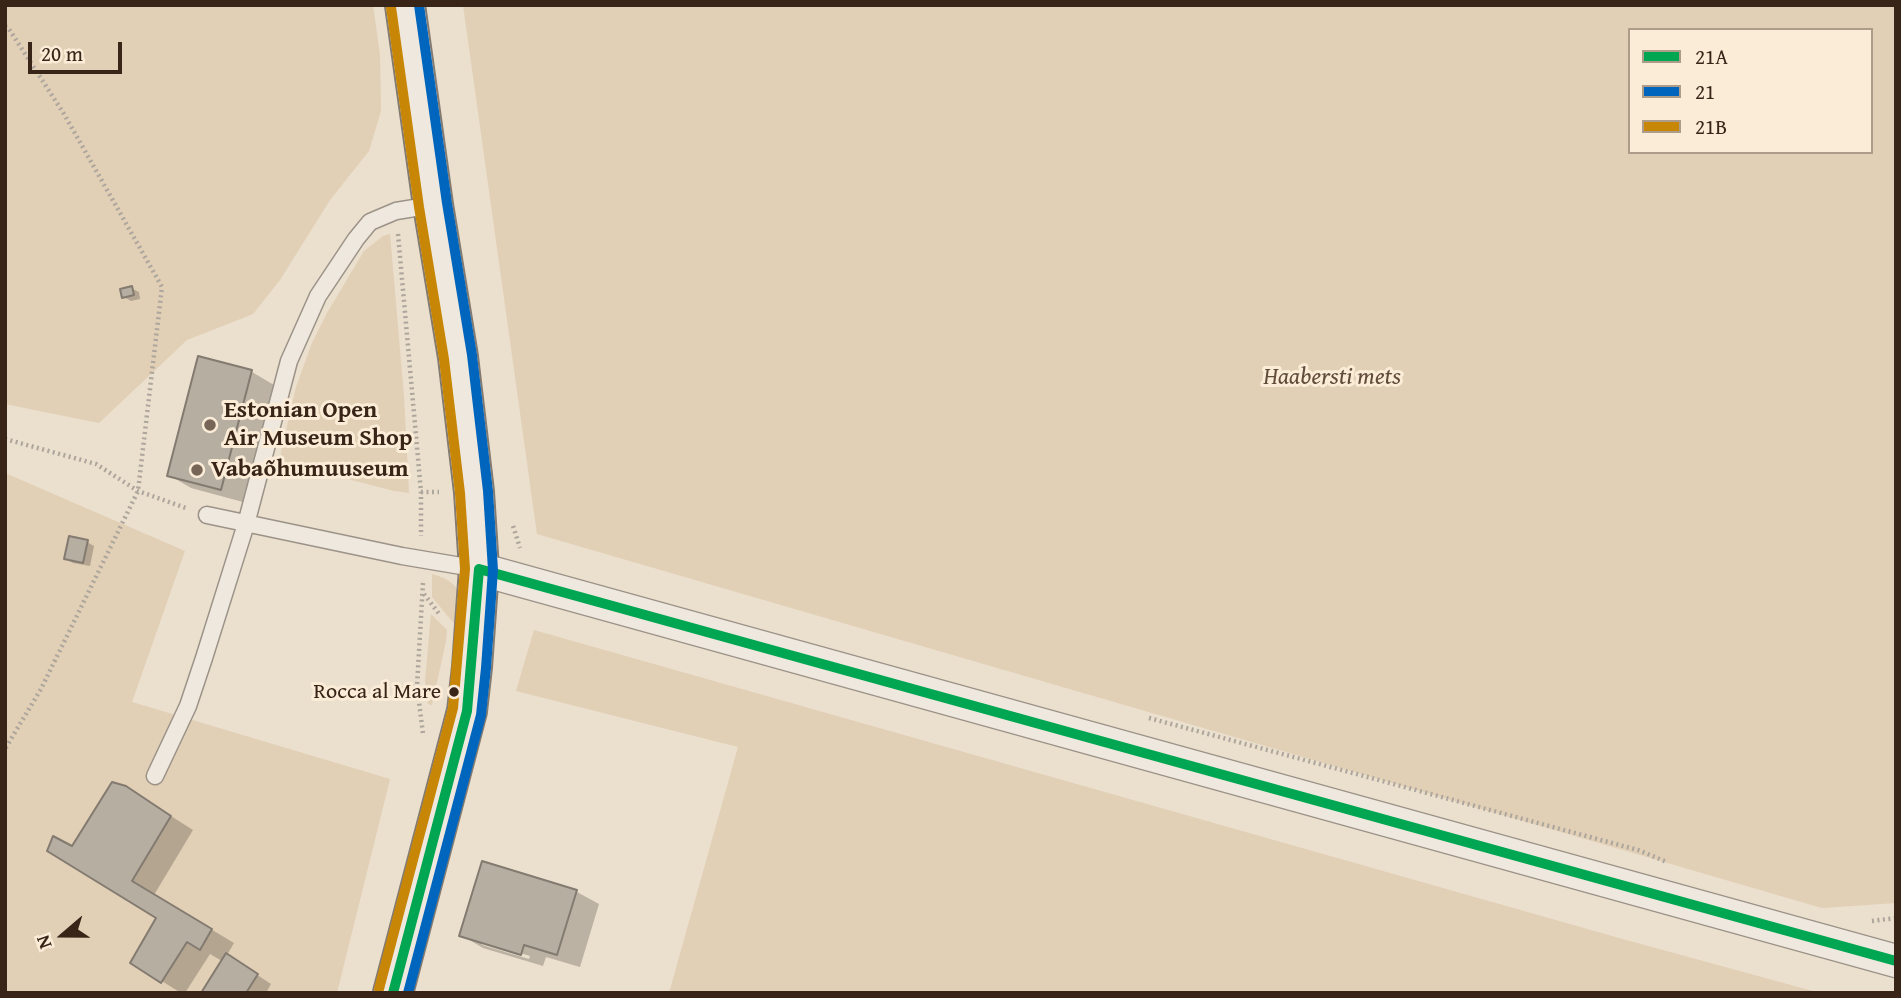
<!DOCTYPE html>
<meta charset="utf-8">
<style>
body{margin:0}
#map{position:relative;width:1901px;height:998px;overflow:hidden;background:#ebdfcd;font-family:"Gentium Book Plus",serif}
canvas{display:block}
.frame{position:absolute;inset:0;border:7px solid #392418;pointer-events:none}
.legend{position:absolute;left:1628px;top:28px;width:245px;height:126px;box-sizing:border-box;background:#faecd6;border:2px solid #ad9c8a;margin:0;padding:9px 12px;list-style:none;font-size:21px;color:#392418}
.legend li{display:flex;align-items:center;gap:14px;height:35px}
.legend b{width:35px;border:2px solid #ad9c8a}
.north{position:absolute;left:28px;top:900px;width:70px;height:70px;-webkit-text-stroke:5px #faecd6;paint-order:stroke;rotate:250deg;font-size:19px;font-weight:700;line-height:28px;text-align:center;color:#392418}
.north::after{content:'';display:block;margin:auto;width:24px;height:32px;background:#392418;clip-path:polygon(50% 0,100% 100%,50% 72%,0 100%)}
.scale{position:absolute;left:28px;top:42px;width:94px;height:32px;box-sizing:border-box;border:4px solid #392418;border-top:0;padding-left:9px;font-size:21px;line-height:24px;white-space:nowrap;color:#392418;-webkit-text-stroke:5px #faecd6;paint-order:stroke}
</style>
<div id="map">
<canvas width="1901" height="998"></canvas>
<div class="frame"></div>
<ul class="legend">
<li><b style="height:9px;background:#00a651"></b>21A</li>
<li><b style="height:9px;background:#0065bd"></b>21</li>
<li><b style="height:9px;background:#c88606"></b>21B</li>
</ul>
<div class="north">N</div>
<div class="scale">20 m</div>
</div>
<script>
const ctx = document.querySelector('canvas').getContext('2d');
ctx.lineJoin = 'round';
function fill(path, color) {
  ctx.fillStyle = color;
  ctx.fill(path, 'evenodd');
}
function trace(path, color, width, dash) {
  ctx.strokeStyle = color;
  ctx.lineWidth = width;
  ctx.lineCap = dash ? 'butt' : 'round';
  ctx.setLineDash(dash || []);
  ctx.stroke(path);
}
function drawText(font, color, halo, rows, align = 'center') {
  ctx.font = font + ' "Gentium Book Plus",serif';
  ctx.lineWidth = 6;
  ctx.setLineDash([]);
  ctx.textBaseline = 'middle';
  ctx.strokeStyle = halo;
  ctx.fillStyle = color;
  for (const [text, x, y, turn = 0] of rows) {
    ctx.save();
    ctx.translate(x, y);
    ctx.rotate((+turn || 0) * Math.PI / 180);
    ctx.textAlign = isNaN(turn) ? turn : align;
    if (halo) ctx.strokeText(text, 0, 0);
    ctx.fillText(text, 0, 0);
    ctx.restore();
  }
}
fill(new Path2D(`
 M5 5H373L380 55 381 111 369 151 330 200 280 280 253 314 187 340 99 423 5 404Z
 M463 5H1896V903L1822 908 537 534ZM1630 30H1871V152H1630Z
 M390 234 404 396 409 493 394 491 279 461 296 387 312 343 327 313 364 251 383 236Z
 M5 473 185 551 132 702 390 779 337 993H5Z
 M432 574C468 584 460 601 461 632L432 597Z
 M431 614 447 630 446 641 432 705 428 704 425 681Z
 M534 630 1619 938 1820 993H669L738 747 516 691Z`), '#e1cfb6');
fill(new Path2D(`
 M131 288 139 292 140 299 131 301 124 297Z
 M199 358 252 372 274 385 243 502 191 488 169 475Z
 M87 542 94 546 90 566 73 563 66 559Z
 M125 787 193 830 154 895 234 943 227 955 271 984 266 993H203L222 961 210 954 185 993H181L133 963 159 917 73 849Z
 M483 863 577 892 599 904 580 967 546 957 543 966 483 948 461 935ZM482 941 530 956 529 959 482 945Z`), '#0003');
const building = new Path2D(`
 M132 286 134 295 122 298 120 289Z
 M198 356 252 370 221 490 167 476Z
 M69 536 88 540 83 563 64 559Z
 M112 782 126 786 171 816 132 881 212 929 200 950 187 942 161 983 130 963 156 918 47 851 53 836 72 846Z
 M482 861 577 890 557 955 524 945 521 955 459 936Z
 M226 953 258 974 246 993H201Z`);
fill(building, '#b7aea2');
trace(building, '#837a70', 2);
const lane = new Path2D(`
 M207 515 402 556 479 569
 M155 776 188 706 204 658 246 524 289 361 318 296 356 239 370 222 396 211 433 205`);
const street = new Path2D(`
 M479 569 1896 961`);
const secondary = new Path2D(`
 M393 993 467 711 472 667 479 569 474 492 458 357 433 205 405 5`);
trace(lane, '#9c9388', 19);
trace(street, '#9c9388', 35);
trace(secondary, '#837a70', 42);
trace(new Path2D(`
 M5 26 9 29 64 114 162 287 138 491 41 689 5 749
 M398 234 421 492V536
 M5 439 96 464 138 491 186 508
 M421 492H439
 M513 526 520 548
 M423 583 417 686 423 734
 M424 594 440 615
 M396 690 417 686
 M1149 718 1638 850 1667 862
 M1872 921 1896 918`), '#ada69d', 4.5, [2, 3.5]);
trace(lane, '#eee8df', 16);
trace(street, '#eee8df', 32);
trace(secondary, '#eee8df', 38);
trace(new Path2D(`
 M393 993 467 711 479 569 1896 961`), '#00a651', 10);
trace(new Path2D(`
 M408 993 481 715 486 668 493 570 488 491 472 355 447 203 419 5`), '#0065bd', 10);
trace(new Path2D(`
 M379 989 453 708 465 569 460 493 444 359 419 207 391 7`), '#c88606', 10);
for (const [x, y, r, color] of [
 [210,425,7,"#776557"],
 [197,470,7,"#776557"],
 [454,692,6,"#392418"]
]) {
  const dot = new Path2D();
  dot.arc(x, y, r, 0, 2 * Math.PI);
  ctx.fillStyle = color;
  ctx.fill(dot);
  trace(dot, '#faecd6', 2.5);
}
drawText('22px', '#392418', '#faecd6', [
 ["Rocca al Mare",441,692]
], 'right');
drawText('italic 24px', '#614c3b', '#faecd6', [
 ["Haabersti mets",1332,378]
]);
drawText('bold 24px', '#392418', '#faecd6', [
 ["Estonian Open",224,411],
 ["Air Museum Shop",224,439],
 ["Vabaõhumuuseum",211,470]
], 'left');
</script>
